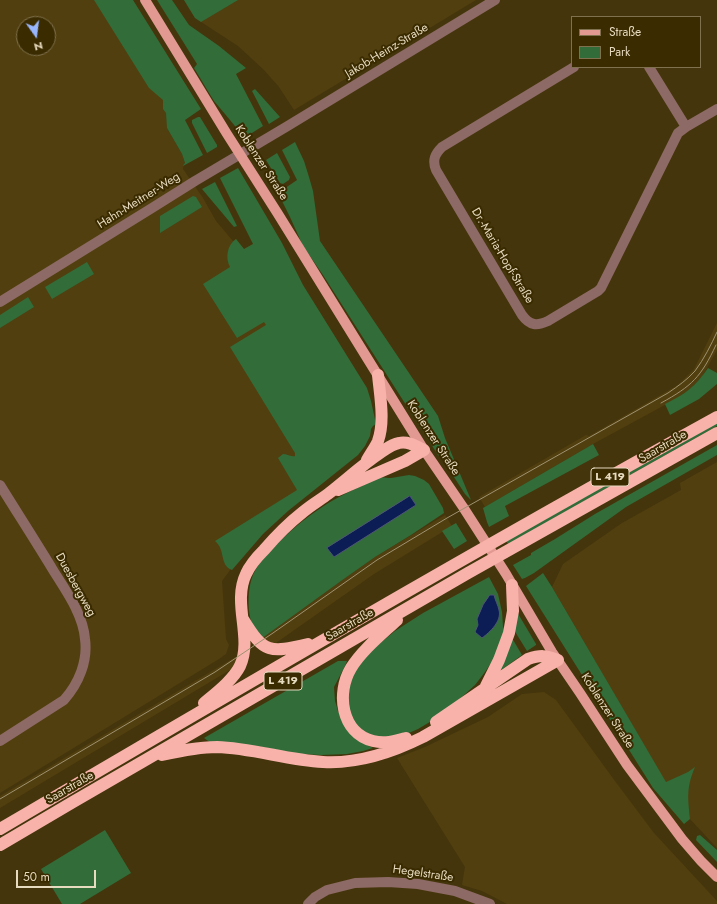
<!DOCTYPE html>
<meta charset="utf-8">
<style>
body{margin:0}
#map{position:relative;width:717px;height:904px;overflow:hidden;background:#45350c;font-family:Jost,sans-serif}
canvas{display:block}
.legend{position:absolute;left:571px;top:16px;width:130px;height:52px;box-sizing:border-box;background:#3a2b01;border:1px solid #7f714d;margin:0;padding:5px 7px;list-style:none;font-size:12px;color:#e6dabf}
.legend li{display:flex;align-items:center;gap:8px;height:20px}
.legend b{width:20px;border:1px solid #7f714d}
.north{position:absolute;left:16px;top:16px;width:40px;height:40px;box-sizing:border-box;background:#3a2b01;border:1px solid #7f714d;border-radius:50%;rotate:166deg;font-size:11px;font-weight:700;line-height:16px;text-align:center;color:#e6dabf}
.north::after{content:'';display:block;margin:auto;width:14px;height:18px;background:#98b6fd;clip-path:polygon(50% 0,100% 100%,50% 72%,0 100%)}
.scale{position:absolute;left:16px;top:870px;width:80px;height:18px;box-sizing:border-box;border:2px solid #e6dabf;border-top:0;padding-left:5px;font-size:12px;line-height:14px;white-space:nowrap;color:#e6dabf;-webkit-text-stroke:3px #3a2b01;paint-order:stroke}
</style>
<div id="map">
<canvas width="717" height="904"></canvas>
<ul class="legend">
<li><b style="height:5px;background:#e19991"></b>Straße</li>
<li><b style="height:11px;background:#316c39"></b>Park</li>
</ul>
<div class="north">N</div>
<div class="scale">50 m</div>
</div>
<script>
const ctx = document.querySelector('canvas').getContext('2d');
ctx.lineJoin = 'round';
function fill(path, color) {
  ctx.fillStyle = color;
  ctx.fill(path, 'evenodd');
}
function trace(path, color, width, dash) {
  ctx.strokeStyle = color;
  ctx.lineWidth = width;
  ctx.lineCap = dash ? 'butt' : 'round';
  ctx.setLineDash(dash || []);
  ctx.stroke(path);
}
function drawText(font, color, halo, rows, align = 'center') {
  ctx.font = font + ' Jost,sans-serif';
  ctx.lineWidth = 4;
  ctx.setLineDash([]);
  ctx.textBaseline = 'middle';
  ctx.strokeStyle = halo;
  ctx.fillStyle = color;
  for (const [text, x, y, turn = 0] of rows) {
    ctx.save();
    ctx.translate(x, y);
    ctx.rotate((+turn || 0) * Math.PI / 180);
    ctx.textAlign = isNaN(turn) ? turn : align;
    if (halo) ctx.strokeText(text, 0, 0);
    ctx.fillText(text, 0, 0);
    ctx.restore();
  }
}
fill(new Path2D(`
 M0 0H118L168 83 167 128 182 154 185 163 184 164 183 169 203 198 216 221 233 241 236 239 244 249 253 244 330 470 280 503 222 581 226 639 229 645 226 654 219 659 0 793ZM24 24H48V48H24Z
 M184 0H476L294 110 279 87 264 70 238 46 195 18Z
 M717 323V350L702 377 689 390 674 400 593 444 485 507 479 497 586 435 589 436 678 385 694 369Z
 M717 462V848L690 819 666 783 552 587 563 564 622 523 681 490 680 483Z
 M445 515 452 526 374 574 273 645 261 639 341 581 375 557Z
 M239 655 235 667 0 808V796Z
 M544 692 556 700 612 777 654 833 717 901V904H507L482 891 462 885 465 867 397 758 425 747 488 717 522 694Z`), '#513f0f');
fill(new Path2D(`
 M94 0H133L201 109 185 120 203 155 183 166 184 164 185 163 182 154 167 128 166 113 163 109V100L149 88Z
 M157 0H172L189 25 219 46 246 68 236 74 263 126 244 138C235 125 224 113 214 101 207 90 201 79 194 68L197 64Z
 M184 0H238L201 22 195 18Z
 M255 89 280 117 269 124 252 91Z
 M198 117H200L217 145V147L207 153 192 123V120Z
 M295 142 304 161 309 177 313 191 320 241 438 416 445 438 471 500 465 494 441 457 438 455 323 275 303 246 290 217 278 193 297 180 282 150Z
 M277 153 290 177 289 180 283 184 280 183 266 160Z
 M238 168 282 243 303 285 367 388 371 401 376 424 373 426 371 429 370 436 365 446 358 455 288 511 263 534 232 570C219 565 226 550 215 541L297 490 278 458 283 454C287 454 290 457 295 456V453L230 347 266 325 264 322 237 338 203 284 230 267C225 258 227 245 236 239L244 249 253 244 220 178Z
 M215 182 237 226 234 227 202 189Z
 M193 196 196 197 202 207 160 233V216Z
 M87 262 94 274 52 299 45 287Z
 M28 297 34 307 0 328V315Z
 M708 368 717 373V384L699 399 670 415 665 404C684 395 696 386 708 368Z
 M717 423V426L508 544 506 541Z
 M593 444 599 455 505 506 509 516 489 527 487 522 483 508Z
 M717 445V455L626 507 534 573 525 578 522 579 513 565 531 555V553L555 539 595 514Z
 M409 475 415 476 424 480 429 484 443 508 444 513 411 535 375 557 341 581 261 639C259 636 256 632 254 629 247 615 247 590 253 575 258 563 268 554 277 544 304 518 327 501 362 486 367 483 373 480 378 478 382 477 386 478 391 478 397 477 403 476 409 475Z
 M456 523 467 541 454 549 442 531Z
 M543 573 552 587 666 782 688 772 695 767C686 788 688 798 690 819L684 824 653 788 526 586Z
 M489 577 498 594 502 612 503 626 505 634 495 657 485 672 475 685 452 706 435 719 418 729 402 736 374 737 358 728 347 711V688L354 672 362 662 373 649 395 631 423 613Z
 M517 612 536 644V645L527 651 514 630Z
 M512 638 522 655 497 673Z
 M338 661H347L345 666 334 687 335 701 338 711 343 722 363 743 373 748 363 751 347 754 321 755 300 754 276 750 258 746 211 743 204 738Z
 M105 830 131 873 80 904H62L41 869Z
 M700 835 717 850V862L696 840 697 836Z`), '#316c39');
const water = new Path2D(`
 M410 496 416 505 334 557 327 548Z
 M490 595H494C495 600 498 605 499 610 502 621 490 632 482 638L475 632 478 625 477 619 483 605Z`);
fill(water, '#0c1c54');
trace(water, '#4d5574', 1);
trace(new Path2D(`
 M574 67 442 147C435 154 432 160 436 170L522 315C530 326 537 326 548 321L598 291 601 288 678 133 686 127 717 109
 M649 67 686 127
 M0 302 152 208 195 181 286 127 495 0
 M0 485C18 514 36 542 53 570 66 591 83 614 85 639 88 661 79 683 64 700L0 741
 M308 904 315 897 327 890 355 883 388 882 418 884 455 891 490 904`), '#8d6a65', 10);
trace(new Path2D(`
 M145 0 227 134 278 214 424 450 463 507 506 574 552 652 580 693 627 765 682 839 701 861 717 877`), '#e19991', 10);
trace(new Path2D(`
 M367 460C370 454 375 448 378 441 385 421 380 396 378 375
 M338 490 405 461 424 450
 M243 619C264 654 270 653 308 644
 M397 620C382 634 362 650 351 668 336 693 341 733 373 741 385 744 395 741 406 738
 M486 686 499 660 509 633 513 611 512 585
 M204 703C216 693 233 680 240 666 253 638 232 603 246 574 250 565 257 557 264 550 276 536 289 523 303 512 311 505 320 500 328 494 346 480 362 465 380 453 386 449 392 444 399 443 408 441 416 446 424 450
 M436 722 528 659C540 655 546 655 558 660
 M162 755C180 751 198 747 217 747 252 748 287 760 323 762 357 764 393 752 423 737L558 660
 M0 829C238 689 476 550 717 417
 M0 845 73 802 468 573 717 433`), '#f8b2aa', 12);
trace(new Path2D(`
 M661 403C692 386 701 377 716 345
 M0 799 215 672 273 633 377 560 447 518 668 393C678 386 687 380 695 371 704 359 711 345 717 332`), '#9f9271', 1);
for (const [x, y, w] of [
 [610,477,38],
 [283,681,38]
]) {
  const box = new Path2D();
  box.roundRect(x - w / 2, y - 9, w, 18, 3);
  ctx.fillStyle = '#3a2b01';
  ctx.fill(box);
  trace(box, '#e6dabf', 1);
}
drawText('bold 11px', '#e6dabf', null, [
 ["L 419",610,477],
 ["L 419",283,681]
]);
drawText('12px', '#e6dabf', '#3a2b01', [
 ["Jakob-Heinz-Straße",387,51,-31],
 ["Koblenzer Straße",261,163,57],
 ["Hahn-Meitner-Weg",139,201,-32],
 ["Dr.-Maria-Hopf-Straße",502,256,59],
 ["Koblenzer Straße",433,438,57],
 ["Saarstraße",663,447,-30],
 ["Duesbergweg",75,585,61],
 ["Saarstraße",350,625,-30],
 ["Koblenzer Straße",607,711,57],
 ["Saarstraße",70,788,-30],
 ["Hegelstraße",423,874,8]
]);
</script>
